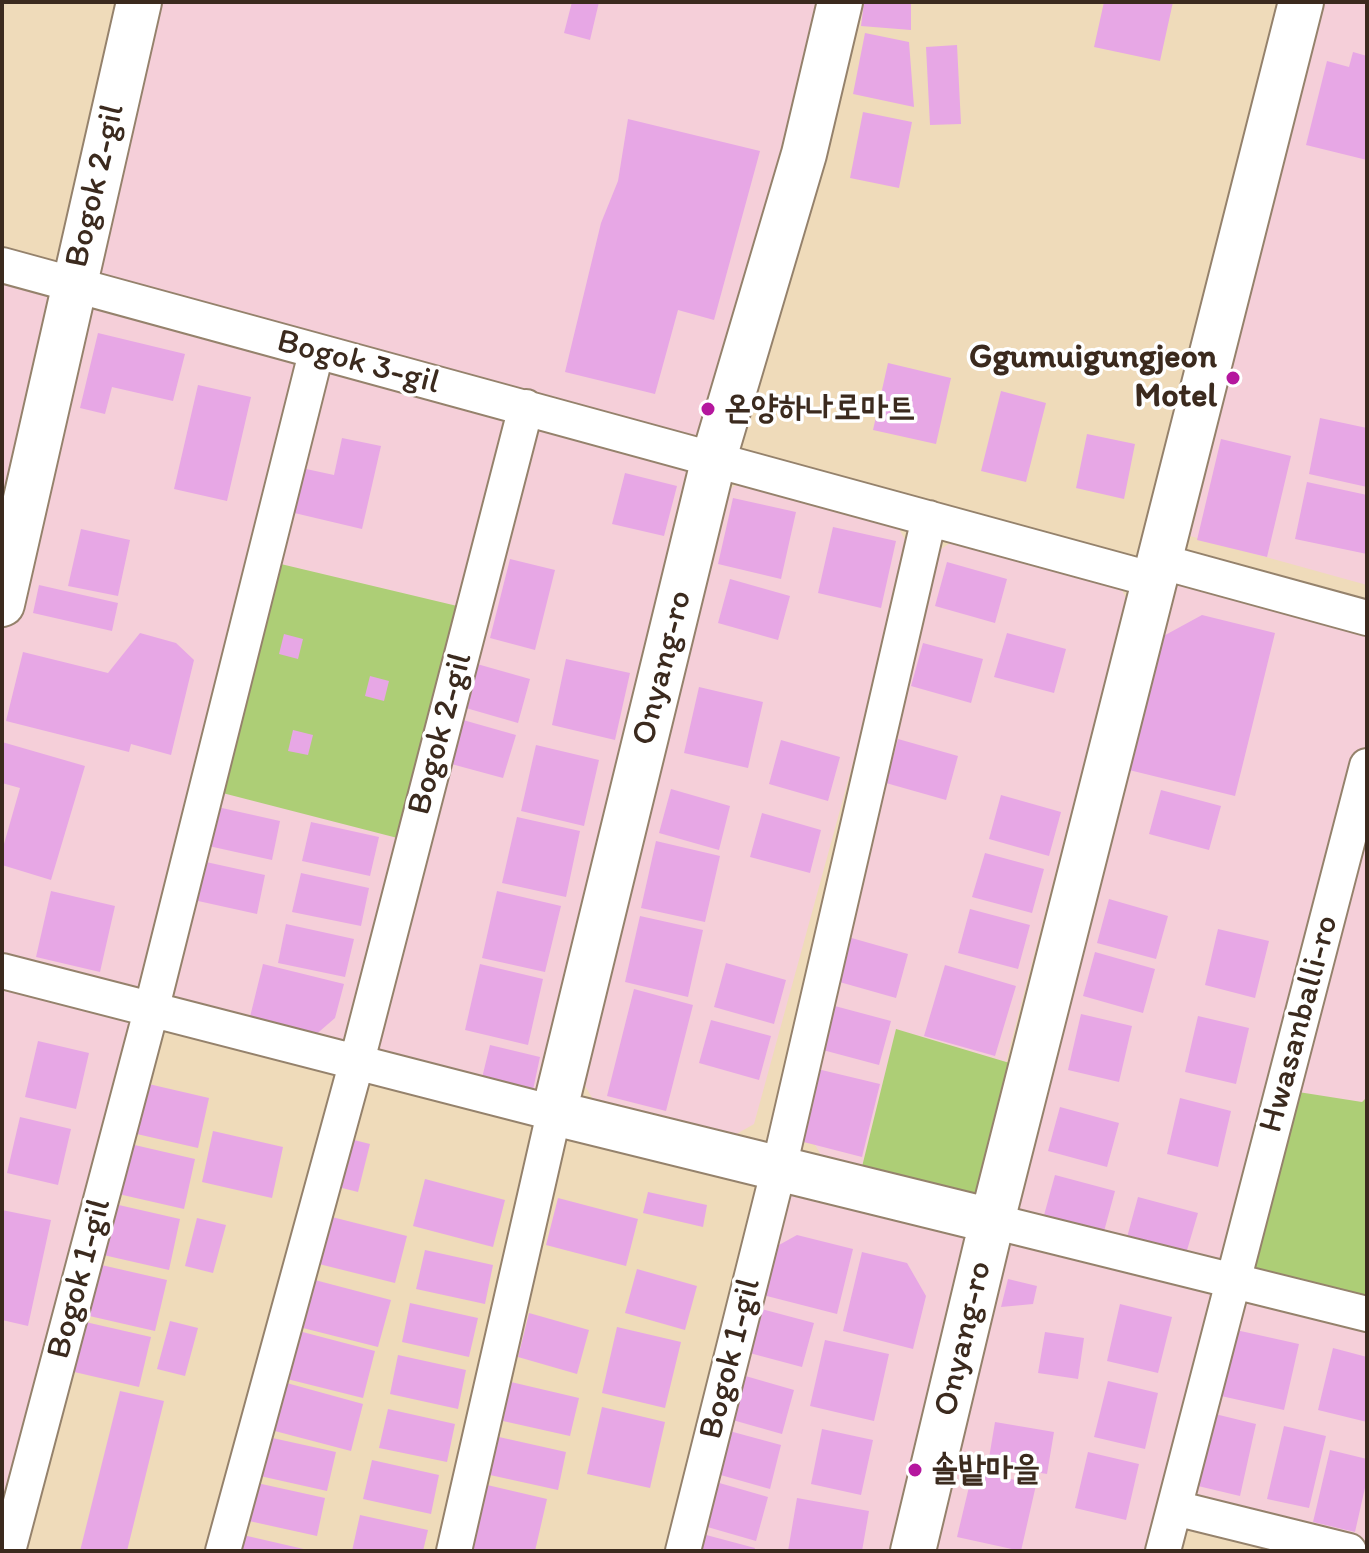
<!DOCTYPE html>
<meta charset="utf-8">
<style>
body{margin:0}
#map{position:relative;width:1369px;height:1553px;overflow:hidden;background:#efdbba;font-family:Itim,sans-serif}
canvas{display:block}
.frame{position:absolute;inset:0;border:4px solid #3b2a1e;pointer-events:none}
</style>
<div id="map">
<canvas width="1369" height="1553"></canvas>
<div class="frame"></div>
</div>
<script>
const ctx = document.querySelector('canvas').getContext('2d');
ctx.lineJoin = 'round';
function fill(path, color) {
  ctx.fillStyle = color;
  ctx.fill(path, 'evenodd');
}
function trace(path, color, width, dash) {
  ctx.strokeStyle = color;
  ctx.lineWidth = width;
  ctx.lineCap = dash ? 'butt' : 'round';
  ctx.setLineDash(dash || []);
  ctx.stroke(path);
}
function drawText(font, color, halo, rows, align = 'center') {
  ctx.font = font + ' Itim,"Poor Story",sans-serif';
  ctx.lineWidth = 7;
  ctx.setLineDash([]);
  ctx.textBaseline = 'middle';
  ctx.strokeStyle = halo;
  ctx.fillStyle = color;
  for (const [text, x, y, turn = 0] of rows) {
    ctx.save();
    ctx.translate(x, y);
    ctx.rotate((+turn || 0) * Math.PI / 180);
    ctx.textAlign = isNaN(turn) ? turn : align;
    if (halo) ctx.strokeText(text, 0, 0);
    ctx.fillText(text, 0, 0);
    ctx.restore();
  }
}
fill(new Path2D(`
 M139 2H817L554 1113 152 1007 2 1551V265L72 282Z
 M1325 2H1367V585L1190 536Z
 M743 480 897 525 911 551 754 1124 721 1143 600 1111 578 1074 722 495Z
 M959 537 1117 580 1127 600 977 1173 945 1192 824 1160 802 1123 928 558Z
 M1154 580 1367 621V1551H1348L1175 1508 1163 1551H683L779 1168 992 1221Z`), '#f5cfd9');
fill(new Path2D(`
 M264 560 474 610 413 842 207 789Z
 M896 1029 1033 1070 992 1221 857 1187Z
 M1292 1091 1362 1102 1367 1097V1305L1244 1274Z`), '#adce76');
fill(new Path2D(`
 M572 2H599L590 40 564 33Z
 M864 2H911V30L861 26Z
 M1104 2H1173L1160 61 1094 47Z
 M865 33 909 42 914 107 853 94Z
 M957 45 961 124 930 125 926 47Z
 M1353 52 1367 56V160L1306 145 1327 61 1349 67Z
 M863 112 912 122 899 188 850 178Z
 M628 119 760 151 714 320 678 310 655 394 565 372 601 223 618 181Z
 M98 333 185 354 173 401 112 387 105 414 80 408Z
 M888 363 951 378 936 444 873 430Z
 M198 385 251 397 227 501 174 489Z
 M1001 391 1046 403 1026 482 981 471Z
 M1320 418 1367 428V487L1309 474Z
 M1087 434 1135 444 1124 499 1076 488Z
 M342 438 381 446 362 529 286 511 297 467 334 475Z
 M1221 439 1291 456 1267 557 1197 540Z
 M625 473 677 486 664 536 612 524Z
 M1307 482 1367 495V554L1295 539Z
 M733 498 796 512 781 579 718 564Z
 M833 527 896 541 881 608 818 593Z
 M81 529 130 540 118 596 68 586Z
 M510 559 555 570 535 650 490 638Z
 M947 562 1007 579 995 623 935 606Z
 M730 579 790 596 778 640 718 623Z
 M39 585 118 603 112 631 33 613Z
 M1202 615 1275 633 1235 796 1125 769 1158 639Z
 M140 633 176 643 194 660 171 755 131 744 129 752 6 721 23 652 108 673Z
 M1007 633 1066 649 1054 693 994 677Z
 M284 634 303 639 298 659 279 654Z
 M923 643 983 659 971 703 911 686Z
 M566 659 630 673 615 740 552 725Z
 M470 662 530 679 518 723 459 706Z
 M370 676 389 681 384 701 365 696Z
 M699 687 763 702 748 768 684 753Z
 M456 718 516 735 503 778 444 762Z
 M293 730 313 735 308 755 288 751Z
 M898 739 958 756 946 800 886 783Z
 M781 740 840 757 828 801 769 784Z
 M2 742 85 766 51 880 2 865V851L20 788 2 783Z
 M536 745 599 760 584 826 521 811Z
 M671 789 730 806 719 850 659 833Z
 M1161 790 1221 806 1209 850 1149 834Z
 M1001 795 1061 812 1049 856 989 839Z
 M213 806 280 821 272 860 204 845Z
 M762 813 821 830 810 873 750 857Z
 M517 817 580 831 566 897 502 883Z
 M311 822 379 837 370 876 302 861Z
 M656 841 720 856 705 922 641 908Z
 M985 853 1044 869 1032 913 972 897Z
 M197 860 265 875 257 914 189 899Z
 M301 873 369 888 361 926 292 912Z
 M51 891 115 906 100 972 36 957Z
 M497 891 561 906 545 972 482 958Z
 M1109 899 1168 916 1156 959 1097 943Z
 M970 909 1030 925 1018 969 958 953Z
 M640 916 703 930 688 997 625 982Z
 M286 924 354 939 345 977 278 963Z
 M1218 929 1269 941 1255 998 1205 985Z
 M848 937 908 954 896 998 836 981Z
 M1095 952 1155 969 1143 1013 1083 996Z
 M726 963 786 980 774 1024 714 1007Z
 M263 964 344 984 335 1018 313 1037 249 1021Z
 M480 964 543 979 528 1045 465 1030Z
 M945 965 1016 986 995 1056 924 1036Z
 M634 989 693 1005 666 1111 607 1096Z
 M831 1005 891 1021 879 1065 819 1049Z
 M1081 1014 1132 1026 1119 1082 1068 1070Z
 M1198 1016 1249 1028 1236 1084 1185 1072Z
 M711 1020 771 1036 759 1080 699 1063Z
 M38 1041 89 1053 76 1109 25 1097Z
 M490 1045 540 1057 533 1090 482 1078Z
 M809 1067 880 1084 862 1157 792 1139Z
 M140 1082 209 1098 198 1148 128 1132Z
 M1180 1098 1231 1111 1218 1167 1167 1154Z
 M1060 1107 1119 1123 1107 1167 1048 1151Z
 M20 1117 71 1129 58 1185 7 1173Z
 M213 1131 283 1147 272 1198 202 1182Z
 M342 1137 370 1144 358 1192 330 1185Z
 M126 1143 195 1159 184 1209 114 1193Z
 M1055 1175 1115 1191 1103 1235 1043 1219Z
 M425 1179 505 1200 493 1247 413 1226Z
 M648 1192 707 1205 703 1227 643 1213Z
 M1138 1197 1198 1213 1185 1257 1126 1241Z
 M558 1198 638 1219 626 1266 546 1245Z
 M110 1203 180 1219 169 1270 99 1254Z
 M2 1210 51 1220 28 1326 2 1320Z
 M328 1216 407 1236 395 1283 315 1263Z
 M197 1218 226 1225 213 1273 185 1266Z
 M797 1235 853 1249 837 1314 759 1294 770 1250Z
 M425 1250 493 1265 485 1304 416 1289Z
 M862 1252 907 1263 926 1296 913 1349 843 1331Z
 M97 1264 167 1280 155 1331 85 1315Z
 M637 1269 697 1286 685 1330 625 1313Z
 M311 1279 391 1300 378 1347 299 1327Z
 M1008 1279 1037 1286 1033 1304 1001 1307Z
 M410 1303 478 1318 469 1357 402 1342Z
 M1120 1304 1172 1317 1158 1373 1107 1361Z
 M754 1307 814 1323 802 1367 742 1351Z
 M529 1313 589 1330 577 1374 518 1357Z
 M81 1321 151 1337 139 1387 70 1371Z
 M170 1321 198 1328 185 1376 157 1369Z
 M617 1327 681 1342 665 1408 602 1393Z
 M295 1330 375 1351 363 1398 283 1378Z
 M1236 1330 1299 1344 1284 1410 1221 1396Z
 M1045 1332 1084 1338 1078 1379 1038 1373Z
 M825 1340 889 1354 874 1421 810 1406Z
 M1333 1348 1367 1357V1422L1318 1410Z
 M398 1355 466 1370 458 1409 390 1394Z
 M735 1373 794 1390 782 1434 722 1417Z
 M1108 1381 1158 1393 1145 1449 1094 1437Z
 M283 1382 363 1404 351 1451 271 1430Z
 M511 1382 579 1398 570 1436 503 1421Z
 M120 1391 164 1401 127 1551H80Z
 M602 1407 665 1422 650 1488 587 1474Z
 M388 1409 455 1424 447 1462 379 1448Z
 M1215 1414 1256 1424 1240 1496 1198 1486Z
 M995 1422 1054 1432 1047 1474 988 1464Z
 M1284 1426 1326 1436 1309 1508 1267 1499Z
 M722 1429 781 1445 770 1489 710 1472Z
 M822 1429 873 1440 861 1495 811 1484Z
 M268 1437 336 1452 327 1491 260 1476Z
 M499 1437 566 1452 558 1490 490 1475Z
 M1330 1450 1367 1459V1479L1355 1532 1313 1522Z
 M1088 1452 1139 1464 1126 1520 1075 1508Z
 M372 1460 439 1475 431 1514 363 1499Z
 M973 1470 1036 1485 1021 1551 957 1537Z
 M709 1480 768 1497 756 1541 697 1524Z
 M257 1483 325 1498 317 1536 249 1521Z
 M483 1484 547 1499 535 1551H468Z
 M797 1498 869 1511 862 1551H788Z
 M360 1515 428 1530 423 1551H352Z
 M695 1532 755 1548 754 1551H690Z
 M243 1535 308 1550V1551H240Z`), '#e7a7e5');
const minor = new Path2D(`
 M2 265 1154 580
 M1159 561 1367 618
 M2 971 554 1113 454 1551
 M992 1221 1367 1314
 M1175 1508 1349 1551
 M8 1551 152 1007 316 353
 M223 1551 357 1061 526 407
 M683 1551 779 1168 929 518
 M1163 1551 1367 766`);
const tertiary = new Path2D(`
 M2 604 139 2`);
const secondary = new Path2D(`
 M840 2 804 154 714 458 554 1113 992 1221
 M913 1551 992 1221 1301 2`);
trace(minor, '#95826c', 38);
trace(tertiary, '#95826c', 48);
trace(secondary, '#95826c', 48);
trace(minor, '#fff', 34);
trace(tertiary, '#fff', 44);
trace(secondary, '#fff', 44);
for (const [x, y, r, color] of [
 [1233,378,8,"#b5179e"],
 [708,409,8,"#b5179e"],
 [915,1470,8,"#b5179e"]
]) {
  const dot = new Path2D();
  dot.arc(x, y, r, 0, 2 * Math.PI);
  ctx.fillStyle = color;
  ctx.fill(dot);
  trace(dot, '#fff', 3);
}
drawText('34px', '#3b2a1e', '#fff', [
 ["Bogok 2-gil",96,186,-77],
 ["Bogok 3-gil",358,363,15],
 ["Onyang-ro",663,668,-76],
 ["Bogok 2-gil",441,734,-75],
 ["Hwasanballi-ro",1300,1024,-75],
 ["Bogok 1-gil",80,1279,-75],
 ["Onyang-ro",964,1339,-77],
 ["Bogok 1-gil",731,1359,-76]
]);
drawText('bold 34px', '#3b2a1e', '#fff', [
 ["Ggumuigungjeon",1217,358,"right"],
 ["Motel",1217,397,"right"],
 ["온양하나로마트",724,409],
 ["솔밭마을",931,1470]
], 'left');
</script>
